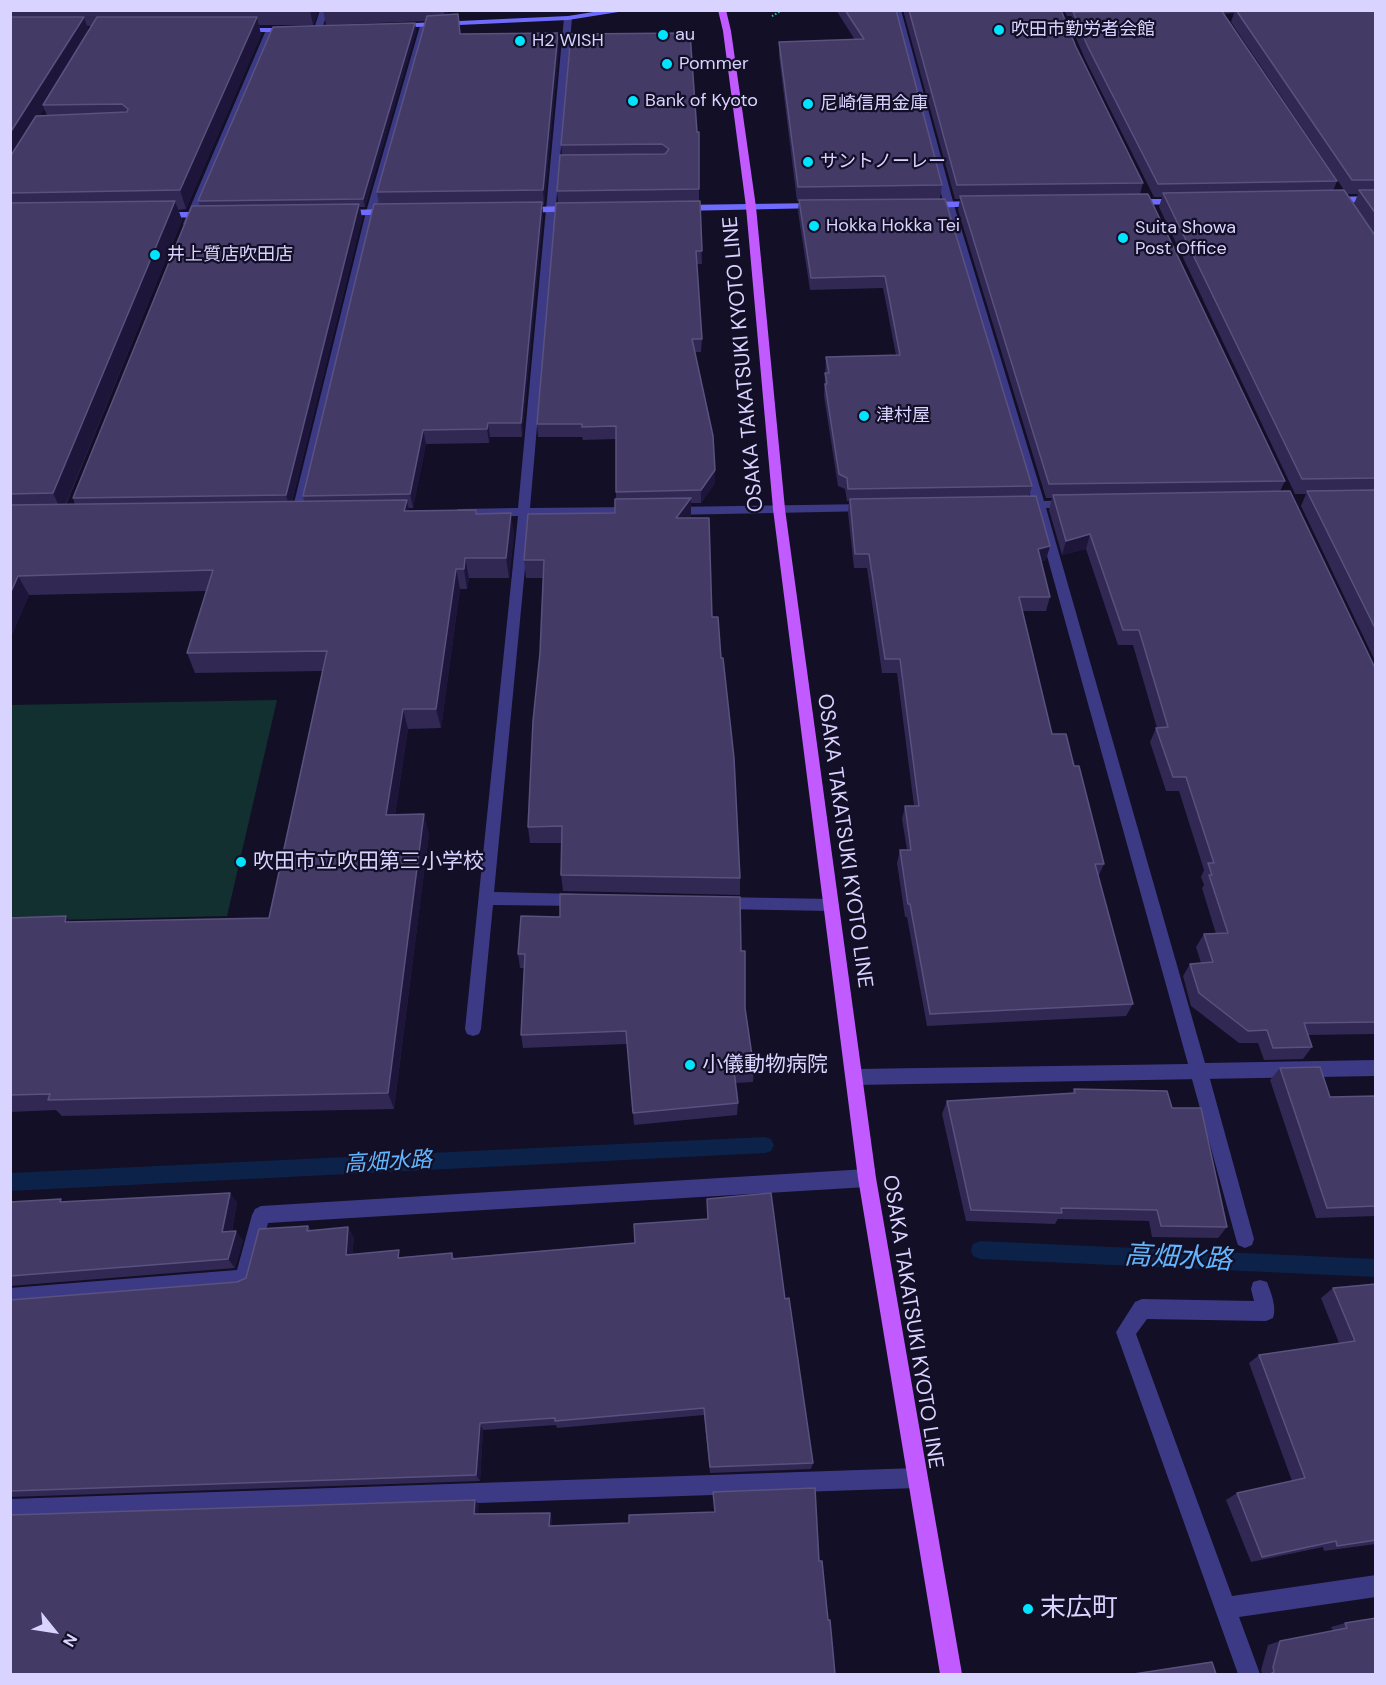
<!DOCTYPE html>
<meta charset="utf-8">
<style>
body{margin:0}
#map{position:relative;width:1386px;height:1685px;overflow:hidden;background:#130f26;font-family:"DM Sans",sans-serif}
canvas{display:block}
.frame{position:absolute;inset:0;border:12px solid #d9d4ff;pointer-events:none}
.north{position:absolute;left:24px;top:1601px;width:60px;height:60px;-webkit-text-stroke:4px #130f26;paint-order:stroke;rotate:120deg;font-size:16px;font-weight:700;line-height:24px;text-align:center;color:#d9d4ff}
.north::after{content:'';display:block;margin:auto;width:21px;height:27px;background:#d9d4ff;clip-path:polygon(50% 0,100% 100%,50% 72%,0 100%)}
</style>
<div id="map">
<canvas width="1386" height="1685"></canvas>
<div class="frame"></div>
<div class="north">N</div>
</div>
<script>
const ctx = document.querySelector('canvas').getContext('2d');
ctx.lineJoin = 'round';
function fill(path, color) {
  ctx.fillStyle = color;
  ctx.fill(path, 'evenodd');
}
function trace(path, color, width, dash) {
  ctx.strokeStyle = color;
  ctx.lineWidth = width;
  ctx.lineCap = dash ? 'butt' : 'round';
  ctx.setLineDash(dash || []);
  ctx.stroke(path);
}
function drawText(font, color, halo, rows, align = 'center') {
  ctx.font = font + ' "DM Sans","Noto Sans JP",sans-serif';
  ctx.lineWidth = 4.5;
  ctx.setLineDash([]);
  ctx.textBaseline = 'middle';
  ctx.strokeStyle = halo;
  ctx.fillStyle = color;
  for (const [text, x, y, turn = 0] of rows) {
    ctx.save();
    ctx.translate(x, y);
    ctx.rotate((+turn || 0) * Math.PI / 180);
    ctx.textAlign = isNaN(turn) ? turn : align;
    if (halo) ctx.strokeText(text, 0, 0);
    ctx.fillText(text, 0, 0);
    ctx.restore();
  }
}
fill(new Path2D(`
 M277 700 227 916 11 921 10 705Z`), '#12302f');
fill(new Path2D(`
 M765 1137 771 1139 774 1145 771 1151 765 1153 10 1191V1173Z
 M980 1241 1376 1259V1277L980 1259 973 1256 971 1250 973 1244Z`), '#0c2248');
trace(new Path2D(`
 M772 16 783 10`), '#2fb8b0', 2, [1.5, 2]);
fill(new Path2D(`
 M1199 1064 1205 1067 1208 1072 1254 1239 1252 1245 1245 1248 1238 1245 1236 1239 1190 1072 1193 1067Z
 M1260 1280 1267 1282C1271 1293 1277 1307 1273 1318L1266 1321 1147 1319 1136 1334 1232 1596 1376 1575V1597L1239 1617 1260 1674H1238L1116 1332 1135 1302 1142 1299 1254 1301 1251 1289 1253 1282Z`), '#3d3a85');
fill(new Path2D(`
 M320 10H328L322 29 318 31 314 29Z
 M893 10H901L954 205 1044 501 1070 500 1076 504 1070 508H1046L1205 1063 1376 1060V1076L855 1085 849 1082 846 1077 849 1072 855 1069 1188 1064 1034 509H1019L1013 505 1019 501H1032L944 205Z
 M568 16 572 18 530 508 635 507 641 511 635 515 530 516 494 892 579 894 584 895 587 900 584 905 579 906 493 905 481 1029 479 1034 473 1036 467 1034 465 1029 518 516 458 517 452 513 458 509 518 508 564 18Z
 M424 24 428 26 376 212 303 515 297 519 291 515 366 212 420 26Z
 M270 28 274 30 193 224 185 226 183 224 266 30Z
 M869 504 873 505V511L671 515 665 511 671 507Z
 M720 897 831 899 836 900 839 905 836 910 831 911 720 909 715 908 712 903 715 898Z
 M867 1169 873 1172 876 1178 873 1184 867 1187 268 1223 253 1279 251 1286 244 1288 10 1307V1288L237 1270 252 1215 255 1209 261 1206Z
 M917 1468 924 1471 927 1478 924 1485 917 1488 10 1519V1499Z`), '#3d3a85');
fill(new Path2D(`
 M606 10H631L568 20 394 28 390 26 394 24 568 16Z
 M238 28H289L293 30 289 32H241L237 30Z
 M1376 196V202L1331 203 1326 200 1331 197Z
 M1181 199 1184 200V204L1133 205 1128 202 1133 199Z
 M980 201 983 202V206L929 208 924 205 929 202Z
 M818 203 823 206 821 208 680 211 675 208 680 205Z
 M575 206 578 207V211L524 213 519 210 524 207Z
 M392 209 397 212 395 214 341 216 336 213 341 210Z
 M161 212H209L214 215 209 218 158 217 156 215Z`), '#6f6bff');
fill(new Path2D(`
 M718 10H726L731 31 756 207 785 509 876 1178 962 1674H940L858 1178 773 509 746 207 723 31Z`), '#c25bff');
fill(new Path2D(`
 M10 10H319L313 25H259L261 35 186 209 178 210 182 220 66 505H75L73 498 200 206 198 201 415 23 416 31 365 207H360L362 218 292 502 304 501 303 496 379 204 377 192 426 21 326 25 323 10H448L447 15 461 34 559 48 544 205H542L543 215 522 437H490L489 443 426 444 413 508H408L409 511 477 514 514 533 509 578H469L467 589H460L441 728 408 729 395 815 429 833 394 1109 62 1116 56 1110 10 1112V918L71 922 269 918 322 671 195 673 187 653 206 591 29 595 10 639ZM87 26H92L88 31ZM44 109 47 115H40Z
 M836 10H896L942 185 940 199 1032 486 1029 496 1046 560 1041 561 1050 597 1046 611H1023L1052 734 1074 766 1104 864 1098 877 1133 1004 1126 1016 927 1026 907 917H905L897 863 900 850H907L902 819 905 806H914L897 673H882L867 568H854L848 513 849 501H847L845 489 838 486 824 396 826 357 896 355 883 288 810 290 798 212 799 201H797L779 56V42L855 40Z
 M903 10H1061L1076 47 1143 183 1140 194 1285 481 1280 491 1376 670V1034L1308 1035 1312 1047 1303 1059 1264 1060 1258 1043H1239L1191 1006 1183 976 1190 964 1201 963 1196 947 1204 934H1216L1202 888 1204 885 1201 877 1204 870 1179 791H1166L1150 742 1156 728H1157L1133 645H1118L1086 549 1062 555 1049 510 1052 498H1046L958 210 960 199H955Z
 M1064 10H1376V663L1301 506 1306 494H1295L1159 207 1162 197H1154L1085 59 1070 24 1072 16H1067ZM1234 13 1231 22 1344 190 1333 191 1337 181 1224 14ZM1347 194H1358L1354 204Z
 M699 132V201L702 264H697L702 339 701 352H694L715 483 701 503H691V516L690 518 712 617 740 878V895L563 891 561 875V843H530L528 827 540 653 543 578H526L524 560 615 513 616 499V439L583 440 582 437H538L537 424 558 203 557 191 562 155 561 145Z
 M741 951 745 1008 754 1069 753 1082 735 1083 738 1103 737 1115 634 1125 627 1044 523 1048 521 1035 524 968H520L518 954Z
 M1280 1068 1330 1097 1376 1096V1216L1316 1218 1270 1080Z
 M1074 1089 1172 1108 1227 1227 1218 1238 1152 1237 1149 1221 1058 1219 1055 1224 966 1221 942 1114 947 1101 1072 1093Z
 M707 1199 785 1299 813 1463 811 1469 710 1473 704 1415 557 1428 556 1425 483 1430 480 1481 10 1497V1300L237 1282 246 1278 308 1226 311 1231 354 1237 352 1255 402 1257 452 1253 454 1258 635 1243 707 1219Z
 M10 1202H237L232 1231 243 1240 235 1268 10 1286Z
 M1376 1284V1544L1324 1551 1323 1547 1251 1562 1226 1500 1237 1493 1292 1481 1249 1363 1259 1355 1339 1343 1321 1298 1333 1288Z
 M1345 1623 1376 1674H1262L1261 1670 1268 1645 1280 1641 1333 1631 1331 1627Z`), '#312854');
fill(new Path2D(`
 M310 10H319L313 25Z
 M444 10H448L445 20Z
 M84 17 90 35 43 105 44 109 10 164V133Z
 M257 17 261 35 186 209 180 190Z
 M415 23 416 31 365 207 363 199Z
 M558 33 559 48 544 205 543 190Z
 M175 201 182 220 62 513 53 493Z
 M542 202 543 215 522 437 521 423Z
 M359 204 362 218 290 510 286 495Z
 M488 423 490 437 489 443 487 429Z
 M423 430 426 444 413 508 410 494Z
 M715 470V483L701 503V490Z
 M691 498V516L676 536V518Z
 M407 500 411 520 404 511Z
 M511 513 514 533 509 578 506 558Z
 M1090 534 1086 549 1062 555 1066 541Z
 M1050 546 1046 560 1034 563 1038 549Z
 M465 558 469 578 467 589 464 569Z
 M456 569 460 589 441 728 436 709Z
 M18 576 29 595 10 639V594Z
 M403 709 408 729 392 834 386 815Z
 M424 814 429 833 394 1109 388 1093Z
 M66 916 79 933 65 922Z
 M230 1193 237 1202 230 1241 222 1232Z
 M348 1227 354 1237 351 1264 346 1255Z
 M236 1231 243 1240 235 1268 228 1259Z
 M480 1423 483 1430 480 1481 476 1475Z
 M475 1500 479 1505 478 1520 474 1514Z
 M550 1513 552 1519V1531L549 1526Z`), '#1d163a');
const building = new Path2D(`
 M845 10H896L942 185 798 187 779 42 864 39Z
 M909 10H1061L1076 47 1143 183 957 185Z
 M1221 10 1337 181 1158 184 1088 47 1073 12Z
 M1236 10H1376V180H1352Z
 M458 14 460 34 558 33 543 190 377 192 427 16Z
 M10 17H84L10 133Z
 M97 17H257L180 190 10 193V157L36 116 127 112 128 109 122 104 43 105Z
 M415 23 363 199 198 201 273 27Z
 M690 33 697 132H699V189L557 191 560 155 665 154 669 149 662 144 561 145 571 34Z
 M1344 190 1376 237V478L1302 479 1163 193Z
 M1359 190H1376V214Z
 M1148 194 1285 481 1049 484 960 196Z
 M945 199 1032 486 848 489 847 478 839 474 825 384H827L825 373H829L826 357 900 355 885 276 811 278 799 200Z
 M175 201 53 493 10 494V203Z
 M700 201 702 251H696L702 339H692L713 436 715 470 701 490 616 492V426L582 427V424H537L556 203Z
 M542 202 521 423H488L487 429 423 430 410 494 303 496 374 204Z
 M359 204 286 495 73 498 192 206Z
 M1376 490V630L1307 491Z
 M1290 491 1376 670V1022L1304 1023 1312 1047 1273 1048 1267 1030 1248 1031 1199 993 1190 964 1213 962 1204 934 1228 933 1209 875H1212L1208 863H1214L1186 777H1173L1156 728 1168 727 1139 630H1123L1090 534 1066 541 1053 495Z
 M1036 496 1050 546 1038 549 1050 597H1019L1052 734H1066L1074 766H1079L1104 864H1095L1133 1004 930 1014 910 904H908L900 850H911L905 806H919L900 659H885L869 554H855L850 499Z
 M691 498 676 518H709L712 617H718L721 658H723L734 758 740 878 561 875 562 826 528 827 533 721 540 653 544 560H524L528 514 615 513V499Z
 M407 500 404 511 476 510V514L511 513 506 558H465L464 569H456L436 709H403L386 815 424 814 388 1093 48 1100 50 1094 10 1095V918L66 916 65 922 269 918 327 651 187 653 213 570 18 576 10 594V505Z
 M560 894 740 897 741 951H745V1008L754 1069 734 1071 738 1103 633 1113 626 1031 521 1035 525 954H518L521 916 560 917Z
 M1320 1067 1330 1097 1376 1096V1206L1327 1208 1280 1068Z
 M1074 1089 1167 1091 1172 1108H1201L1227 1227 1161 1226 1157 1210 1061 1208 1062 1213 971 1210 947 1101 1075 1093Z
 M230 1193 222 1232 236 1231 228 1259 10 1276V1202L61 1199 60 1202Z
 M771 1193 785 1299 789 1298 813 1463 710 1467 704 1408 555 1421V1418L480 1423 476 1475 10 1491V1300L237 1282 246 1278 259 1229 308 1226 307 1231 348 1227 346 1255 399 1250 398 1258 452 1253V1259L635 1243 634 1224 708 1219 707 1199Z
 M1376 1284V1540L1337 1546 1336 1541 1262 1557 1237 1493 1305 1478 1259 1355 1355 1341 1333 1288Z
 M815 1488 819 1561H822L828 1620H830L835 1674H10V1515L475 1500 474 1514 550 1513 549 1526 629 1523V1515L715 1512 713 1492Z
 M1376 1618V1674H1271L1272 1673 1274 1672 1273 1667 1280 1641 1347 1628 1345 1623Z
 M1212 1662 1216 1674H1134Z`);
fill(building, '#433a66');
trace(building, '#5a527e', 1.5);
for (const [x, y, r, color] of [
 [999,30,6,"#00e5ff"],
 [663,35,6,"#00e5ff"],
 [520,41,6,"#00e5ff"],
 [667,64,6,"#00e5ff"],
 [633,101,6,"#00e5ff"],
 [808,104,6,"#00e5ff"],
 [808,162,6,"#00e5ff"],
 [814,226,6,"#00e5ff"],
 [1123,238,6,"#00e5ff"],
 [155,255,6,"#00e5ff"],
 [864,416,6,"#00e5ff"],
 [241,862,6,"#00e5ff"],
 [690,1065,6,"#00e5ff"],
 [1028,1609,6,"#00e5ff"]
]) {
  const dot = new Path2D();
  dot.arc(x, y, r, 0, 2 * Math.PI);
  ctx.fillStyle = color;
  ctx.fill(dot);
  trace(dot, '#130f26', 2);
}
drawText('18px', '#d9d4ff', '#130f26', [
 ["吹田市勤労者会館",1011,30],
 ["au",675,35],
 ["H2 WISH",532,41],
 ["Pommer",679,64],
 ["Bank of Kyoto",645,101],
 ["尼崎信用金庫",820,104],
 ["サントノーレー",820,162],
 ["Hokka Hokka Tei",826,226],
 ["Suita Showa",1135,228],
 ["Post Office",1135,249],
 ["井上質店吹田店",167,255],
 ["津村屋",876,416]
], 'left');
drawText('21px', '#d9d4ff', '#130f26', [
 ["OSAKA TAKATSUKI KYOTO LINE",744,364,-95],
 ["OSAKA TAKATSUKI KYOTO LINE",844,841,82],
 ["OSAKA TAKATSUKI KYOTO LINE",912,1322,81]
]);
drawText('21px', '#d9d4ff', '#130f26', [
 ["吹田市立吹田第三小学校",253,862],
 ["小儀動物病院",702,1065]
], 'left');
drawText('italic 22px', '#62b6ff', '#130f26', [
 ["高畑水路",388,1163,-3]
]);
drawText('26px', '#d9d4ff', '#130f26', [
 ["末広町",1040,1609]
], 'left');
drawText('italic 27px', '#62b6ff', '#130f26', [
 ["高畑水路",1178,1259,3]
]);
</script>
